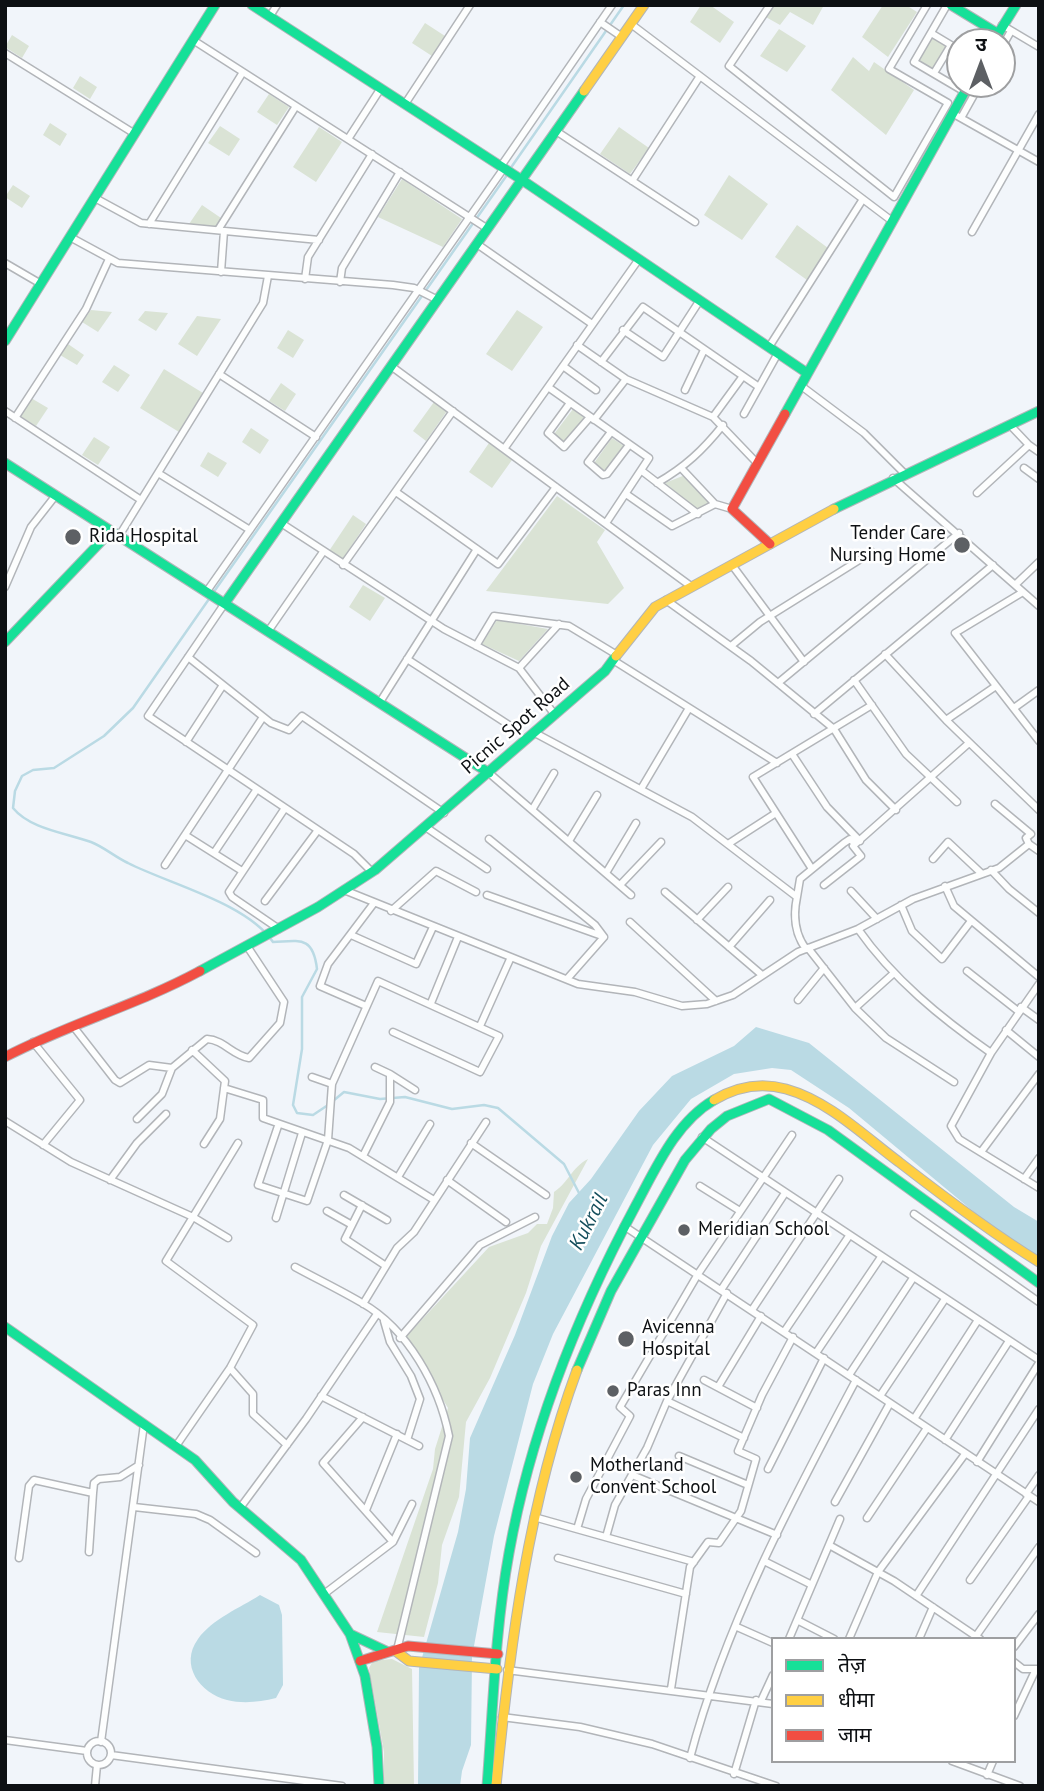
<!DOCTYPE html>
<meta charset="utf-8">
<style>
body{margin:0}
#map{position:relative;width:1044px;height:1791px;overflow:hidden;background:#f1f5fa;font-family:"PT Sans","Noto Sans Devanagari",sans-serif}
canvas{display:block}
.frame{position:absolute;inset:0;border:7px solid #0d1013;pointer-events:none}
.legend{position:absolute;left:771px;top:1637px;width:245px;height:126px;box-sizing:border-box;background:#fff;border:2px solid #9e9fa1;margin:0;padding:9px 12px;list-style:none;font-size:21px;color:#0d1013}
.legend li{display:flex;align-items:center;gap:14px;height:35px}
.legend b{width:35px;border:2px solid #9e9fa1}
.north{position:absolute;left:946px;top:28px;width:70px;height:70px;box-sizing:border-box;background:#fff;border:2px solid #9e9fa1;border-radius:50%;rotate:0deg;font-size:19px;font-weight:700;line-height:28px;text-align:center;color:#0d1013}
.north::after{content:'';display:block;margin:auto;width:24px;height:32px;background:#5d6064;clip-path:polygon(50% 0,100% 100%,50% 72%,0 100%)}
</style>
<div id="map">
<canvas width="1044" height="1791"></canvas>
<div class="frame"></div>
<ul class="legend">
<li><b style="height:9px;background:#16e098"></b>तेज़</li>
<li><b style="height:9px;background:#ffcf43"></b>धीमा</li>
<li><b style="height:9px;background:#f24e42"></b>जाम</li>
</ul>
<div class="north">उ</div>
</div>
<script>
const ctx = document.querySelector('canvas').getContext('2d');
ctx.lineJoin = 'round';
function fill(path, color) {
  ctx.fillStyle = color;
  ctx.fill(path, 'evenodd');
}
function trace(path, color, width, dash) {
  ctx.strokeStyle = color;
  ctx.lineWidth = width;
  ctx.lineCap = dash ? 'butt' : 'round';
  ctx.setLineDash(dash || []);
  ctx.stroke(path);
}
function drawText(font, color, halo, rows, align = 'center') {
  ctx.font = font + ' "PT Sans",sans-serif';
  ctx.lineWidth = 5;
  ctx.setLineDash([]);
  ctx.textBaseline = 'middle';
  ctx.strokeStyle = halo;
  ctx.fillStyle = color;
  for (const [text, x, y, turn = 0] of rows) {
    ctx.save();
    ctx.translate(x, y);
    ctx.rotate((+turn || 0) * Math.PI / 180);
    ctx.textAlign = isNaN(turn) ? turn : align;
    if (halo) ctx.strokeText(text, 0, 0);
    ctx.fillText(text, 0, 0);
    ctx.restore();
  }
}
fill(new Path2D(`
 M701 5H710L734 22 720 43 690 22Z
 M772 5H824L813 25 790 12 780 25 764 16Z
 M883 5H906L917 12 888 57 862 37Z
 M425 23 445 36 432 56 412 43Z
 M779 29 806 46 787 72 760 56Z
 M12 35 29 46 22 58 5 47Z
 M931 36 947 45 933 70 917 60Z
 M853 57 869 71 874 62 914 90 886 135 831 90Z
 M80 76 97 87 90 99 73 88Z
 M269 94 289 107 277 125 257 112Z
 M50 123 67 134 60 146 43 135Z
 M220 126 240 139 229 156 208 143Z
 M319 127 342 142 316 182 293 167Z
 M619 127 649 148 630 174 600 154Z
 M729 175 768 204 742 240 704 215Z
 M402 179 462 219 443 247 378 217Z
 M13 185 30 196 22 208 5 197Z
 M202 205 221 218 216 227 189 224Z
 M797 225 828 248 807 280 775 257Z
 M91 310 112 312 98 332 82 322Z
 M517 310 543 327 512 371 486 354Z
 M145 311 168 313 156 331 138 320Z
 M197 316 221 319 197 356 178 344Z
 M288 330 304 340 293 358 277 348Z
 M68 344 84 355 77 365 60 355Z
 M114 365 130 375 118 392 102 382Z
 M164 369 203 393 179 432 140 408Z
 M281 383 296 394 285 411 269 401Z
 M31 398 48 408 36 426 20 416Z
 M434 402 447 411 426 441 413 431Z
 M573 409 584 418 566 443 554 434Z
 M251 428 269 440 260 454 242 442Z
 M94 437 110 447 98 465 82 455Z
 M612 438 624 446 605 471 594 463Z
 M489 443 512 460 492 488 469 472Z
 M208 452 227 463 218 477 200 466Z
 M685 475 710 503 698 510 665 483Z
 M557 496 605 530 597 542 624 588 608 604 486 591Z
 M353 515 366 524 342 560 329 551Z
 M363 585 385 598 370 621 349 607Z
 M497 620 548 629 519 661 482 644Z
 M588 1159 541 1246 526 1293 490 1378 466 1422 459 1497 442 1545 438 1583 424 1637 377 1632 433 1469 435 1449 448 1408 405 1338 489 1247 528 1233 537 1224H547L553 1208 554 1192C569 1182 572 1167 588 1159Z
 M392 1659 412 1669 414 1786H384V1752L369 1668 373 1661Z`), '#dae3d5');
fill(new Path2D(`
 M756 1027 809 1043 1014 1207 1039 1222V1257L992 1227 849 1108 791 1070 772 1068 734 1074 691 1099 653 1145 553 1334 533 1384 494 1536 472 1657 471 1745 462 1771 460 1786H418L419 1668 458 1532 466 1489 470 1438 515 1335 552 1236 569 1203 591 1179 639 1111 672 1076 734 1046Z
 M260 1595 279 1605 282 1615 283 1685 276 1698C260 1702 243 1704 227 1700 200 1693 179 1665 198 1639 212 1619 240 1608 260 1595Z`), '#badae4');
trace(new Path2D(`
 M510 169 624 5
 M213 593 507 175
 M209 599 133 708 104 736 54 768 33 770 22 776 15 791 13 808C30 829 66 833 91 842 104 847 115 857 128 863 169 884 247 903 273 942 299 941 313 935 317 969L302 997V1049L293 1105 297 1113 313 1115 328 1105
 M333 1101 344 1092 380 1099 405 1097 452 1109 484 1105 498 1108 564 1164 579 1193`), '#badae4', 2.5);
const street = new Path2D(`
 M770 5 729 66 894 197 948 103 889 69 927 5
 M947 5 914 62 965 92
 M270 16 277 5
 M600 22 622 37
 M631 24 892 221
 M1002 25 1039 47
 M931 33 951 45 934 73
 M193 40 488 229
 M1002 47 1011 31
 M5 53 135 134
 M405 104 470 5
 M952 113 1039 162
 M961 118 980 84
 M556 131 695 222
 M348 139 381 88
 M501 166 612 5
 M632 181 700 76
 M95 198 141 223 319 240
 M149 224 243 72
 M218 230 296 106
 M972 232 1039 114
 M70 237 118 263 393 285 414 288 438 300
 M477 244 592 324
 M5 263 41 284
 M221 272 224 231
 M305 279 308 257 372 154
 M340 282 342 268 400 172
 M623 330 663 357 700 300
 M577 345 626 379 713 417 757 463
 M769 347 863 199
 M601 362 643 307 759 387
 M391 366 692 587
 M563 366 596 390
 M219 374 316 437
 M800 385 864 433 904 473
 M548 387 649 458 606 523
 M685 390 704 350
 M570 403 548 433 564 447 590 417
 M5 411 141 500
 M744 414 778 353
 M713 417 743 376
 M15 418 86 309 109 259
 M594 420 626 379
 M1010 425 1029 445
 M611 432 588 462 603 475 607 474 629 445
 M504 449 639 259
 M1024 468 1039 479
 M682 469 715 504
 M642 471 698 514
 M158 473 250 530
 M893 478 1039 606
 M657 483C685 467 703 450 723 425
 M396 492 498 564 556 487
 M977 493 1029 445 1039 452
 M626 494 672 526 715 504 732 509
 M281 523 444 629 519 668 555 715
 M119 536 263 303 268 276
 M343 565 453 411
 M732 565 804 662
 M1015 585 1039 562
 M5 587 31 527 56 495
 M207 591 504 168
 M1023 592 955 633 1039 741
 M666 600 751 661 834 729 866 780 896 810
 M225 603 148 716 354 854 372 872
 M269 630 323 552
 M476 646 494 616 569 626 617 655
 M731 646 760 622 872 552
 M885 654 946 720 1039 810
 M188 657 271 723 289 730 302 716 444 813
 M407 659 512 727
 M613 660 777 763
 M519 668 559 624
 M854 680 906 754 957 802
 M778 683 959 533
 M380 702 477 549
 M1014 708 1039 690
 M814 714 993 565
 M946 720 996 686
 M535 733 692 817 797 897C793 916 794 933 806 949
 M186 742 223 685
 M792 754 827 807 860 841
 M489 773 631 895
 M641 789 689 708
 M532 810 554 773
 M427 828 487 869
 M185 835 242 871
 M489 839 595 925 604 937
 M569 841 597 795
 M728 844 776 813
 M1029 844 1039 851
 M214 853 257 789
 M933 859 948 842 981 873
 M165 865 263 717
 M812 869 753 777 872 705
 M991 870 1009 889 1039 913
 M606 873 636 823
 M620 885 661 842
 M824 885 861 856 853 846 969 743
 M945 886 954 906 1039 977
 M344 890 578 984 635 992 682 1006 707 1004 733 995 798 952 858 929 913 899 999 868 1029 844 1026 838 1031 834 995 804
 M851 891 877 919
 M665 892 762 975
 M487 895 602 936
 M797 897 800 879 844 843 850 839 855 844
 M265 901 318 830
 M901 905 912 931 942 959 971 921
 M391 911 436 871 476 892
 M697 920 728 887
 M630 922 716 1001
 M279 929 232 897 229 892 285 808
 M858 929C893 979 941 1018 991 1053
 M351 935 416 964 433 927
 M729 947 770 900
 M808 948 855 1008 886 1038 954 1082
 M967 971 1018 1011
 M567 979 604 937
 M1039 984 991 1053 951 1126 959 1139 1039 1188
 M798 1000 824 968
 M431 1003 458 937
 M366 1006 320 986 328 964 374 903
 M1021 1007 1039 1020
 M855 1008 894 973
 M73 1026 115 1080 120 1083 149 1065 172 1068
 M480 1026 511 957
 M1006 1030 1039 1057
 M33 1042 80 1100 43 1145
 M192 1050 225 1081 220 1119 204 1144
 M390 1074 415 1090
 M312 1077 332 1084
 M224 1088 263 1100V1118L349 1148 434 1200
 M137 1119 162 1094 172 1068 207 1039C224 1040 232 1055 249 1058L280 1023 284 1002 247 946
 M5 1121 71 1162 193 1217 228 1238
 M278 1126 258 1185 307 1201 328 1140 332 1084 378 981 499 1036 480 1072 393 1032
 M702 1137 1039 1360
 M471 1143 546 1195
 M981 1152 1039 1074
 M363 1156 390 1102V1074L375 1067
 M398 1177 430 1124
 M1024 1179 1039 1158
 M110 1180 137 1143 166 1114
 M447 1180 506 1222
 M700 1186 740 1211
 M344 1195 387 1220
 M362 1205 345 1239 386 1266
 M327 1211 352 1225
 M914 1214 1039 1302
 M276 1218 302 1133
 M624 1226 1039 1502
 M295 1267C317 1279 340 1290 362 1303 408 1329 439 1386 449 1436L397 1650
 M721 1290 785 1193
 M363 1304 397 1248 414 1232 486 1122
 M752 1310 839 1179
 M384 1321 390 1342 411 1376 420 1399 407 1440
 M784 1332 849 1236
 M400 1338 480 1245 535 1217
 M816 1353 881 1257
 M230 1368 253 1394V1414L287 1445
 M849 1375 913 1278
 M704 1380 757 1408
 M718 1387 761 1316
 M321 1396 419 1446
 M880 1396 945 1299
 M667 1401 744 1438
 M363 1417 323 1463 393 1542
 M914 1419 978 1320
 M945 1440 1009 1341
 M176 1446 230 1368 253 1325 166 1261 238 1143
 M679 1456 748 1485
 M977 1462 1039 1363
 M768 1469 824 1358
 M632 1475 777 1535
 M93 1493 94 1483 99 1479 120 1477 139 1465
 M1026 1494 1039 1475
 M835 1502 890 1403
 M134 1507 196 1514 210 1520 256 1553
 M240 1508 306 1419 377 1314
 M366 1510 397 1434
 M534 1517 694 1562
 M867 1518 927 1428
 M577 1529 586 1499 630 1416 620 1407 698 1274 792 1135
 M606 1537 615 1505 647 1448 667 1401 727 1293
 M829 1545 894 1581 980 1639
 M19 1558 29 1486 34 1480 93 1493 89 1552
 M558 1558 686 1594
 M766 1562 812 1585
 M970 1580 1029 1496
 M324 1594 393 1542 412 1504
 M916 1596 1039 1409
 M797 1620 834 1639
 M737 1627 773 1643
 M976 1636 1039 1547
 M789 1639 840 1519
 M849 1639 878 1572 965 1454
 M919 1639 933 1607
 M1014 1647 1039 1614
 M1014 1662 1023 1669H1038
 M507 1670 773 1704
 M671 1689 690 1567 708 1542 719 1543 741 1511 756 1459 738 1451 762 1395 793 1337
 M761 1701 773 1675
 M1014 1716 1036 1669
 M502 1717 580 1727 652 1744 776 1786
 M5 1740 87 1751
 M87 1753a12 12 0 1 1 24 0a12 12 0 1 1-24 0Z
 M101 1742 144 1424
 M111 1755 342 1786
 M690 1758C725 1625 792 1500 856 1380
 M952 1761 1020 1786
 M734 1774 756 1700
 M987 1775 993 1761
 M95 1786 97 1765`);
const fast = new Path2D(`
 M252 5 522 180 807 373
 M951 5 997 33
 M993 42 1016 5
 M5 341 215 5
 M785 414 969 84
 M5 463 489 773
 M834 509 1039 411
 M225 603 584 91
 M5 642 111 531
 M200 971 318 907 375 870 605 671 616 656
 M5 1327 195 1460 233 1502 301 1560 350 1634 365 1676 377 1747 379 1786
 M577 1370 611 1291 685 1160 711 1129 727 1116 769 1099 828 1130 1039 1283
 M350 1634 386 1651
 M487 1786C493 1709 495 1630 509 1553 531 1430 577 1315 636 1205 656 1168 676 1122 714 1100`);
const slow = new Path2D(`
 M584 91 644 5
 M616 656 655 607 834 509
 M714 1100C736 1087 761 1082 786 1089 829 1101 864 1136 899 1162 944 1197 990 1232 1039 1262
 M397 1652 409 1661 497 1669
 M496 1786C510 1645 528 1503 577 1370`);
const jam = new Path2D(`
 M770 544 732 509 785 414
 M5 1057C68 1024 137 1005 200 971
 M360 1661 408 1646 498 1654`);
trace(street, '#b2b5b9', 9);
trace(fast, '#b2b5b9', 11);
trace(slow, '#b2b5b9', 11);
trace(jam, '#b2b5b9', 11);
trace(street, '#fdfefe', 6);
trace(fast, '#16e098', 9);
trace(slow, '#ffcf43', 9);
trace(jam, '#f24e42', 9);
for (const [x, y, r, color] of [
 [73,537,9,"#5d6064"],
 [962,545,9,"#5d6064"],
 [684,1230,7,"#5d6064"],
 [626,1339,9,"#5d6064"],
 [613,1391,7,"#5d6064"],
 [576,1477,7,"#5d6064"]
]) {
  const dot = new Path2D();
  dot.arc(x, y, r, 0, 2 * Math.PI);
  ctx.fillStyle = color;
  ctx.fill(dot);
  trace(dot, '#fff', 2.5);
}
drawText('19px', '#0d1013', '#fff', [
 ["Tender Care",946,534,"right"],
 ["Nursing Home",946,556,"right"],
 ["Rida Hospital",89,537],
 ["Meridian School",698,1230],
 ["Avicenna",642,1328],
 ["Hospital",642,1350],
 ["Paras Inn",627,1391],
 ["Motherland",590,1466],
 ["Convent School",590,1488]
], 'left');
drawText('19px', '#0d1013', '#fff', [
 ["Picnic Spot Road",516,726,-41]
]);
drawText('italic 21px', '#144e5c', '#fff', [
 ["Kukrail",589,1222,-63]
]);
</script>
